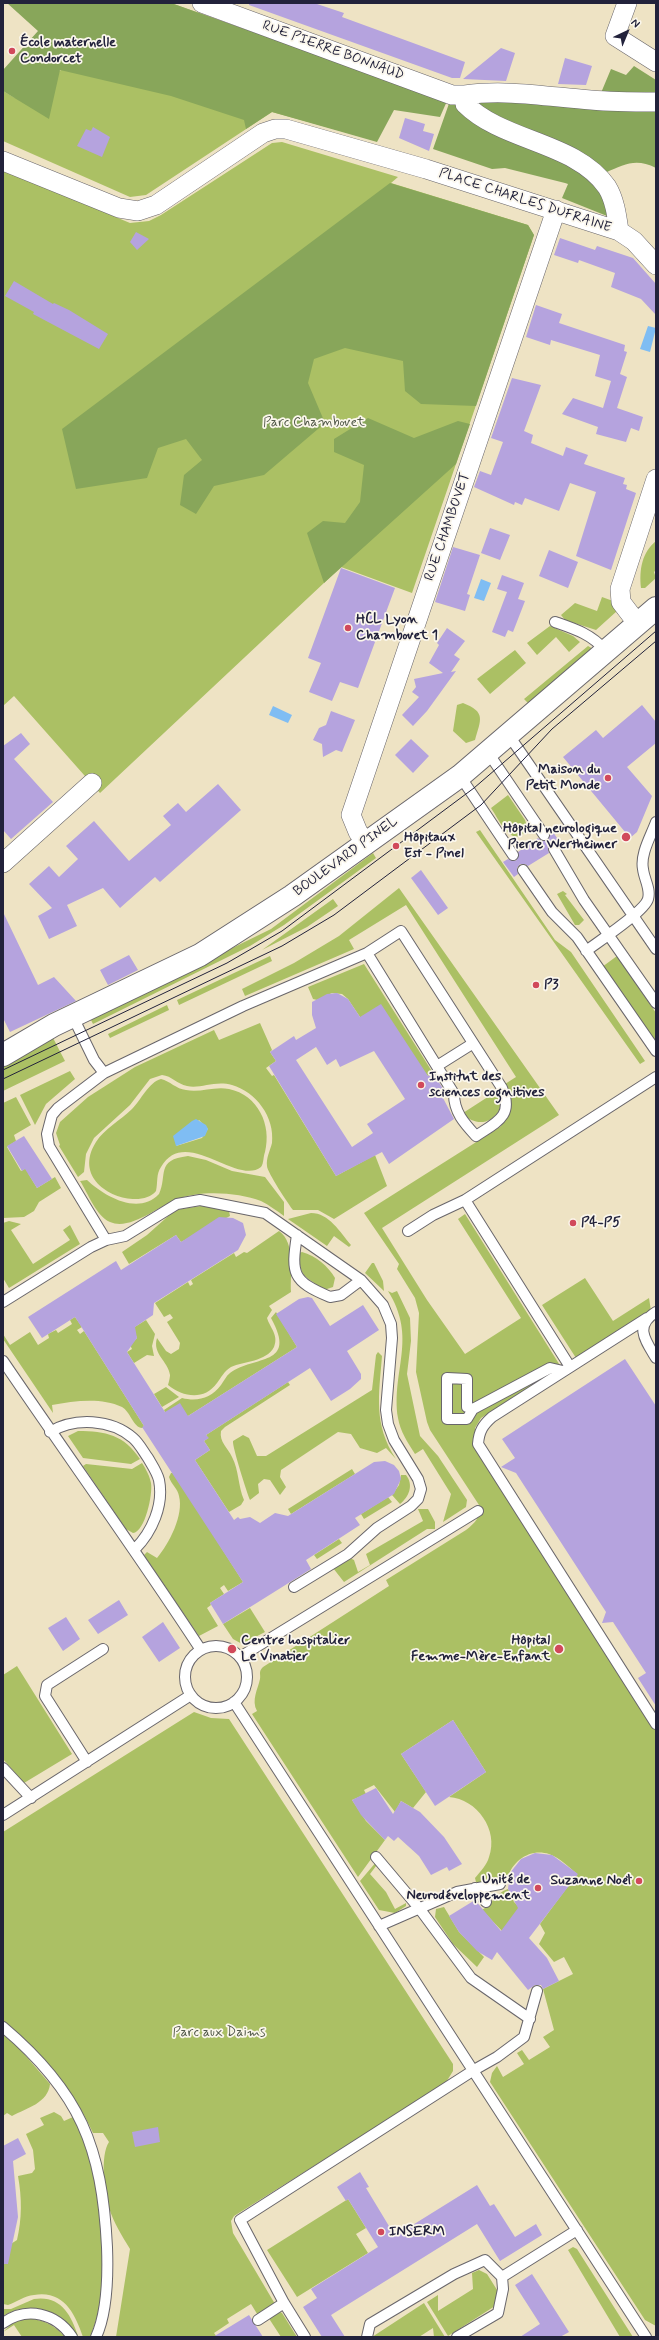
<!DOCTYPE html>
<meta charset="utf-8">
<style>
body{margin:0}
#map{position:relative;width:659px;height:2340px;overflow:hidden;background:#eee3c4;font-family:Mynerve,sans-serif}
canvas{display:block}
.frame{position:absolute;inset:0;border:4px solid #22223b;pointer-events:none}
.north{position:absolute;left:607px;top:12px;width:40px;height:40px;-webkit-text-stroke:3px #fbf7ec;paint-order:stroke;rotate:44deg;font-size:11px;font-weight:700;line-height:16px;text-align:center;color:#22223b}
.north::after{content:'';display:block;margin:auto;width:14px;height:18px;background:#22223b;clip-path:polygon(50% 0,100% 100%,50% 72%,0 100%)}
</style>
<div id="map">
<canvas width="659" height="2340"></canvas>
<div class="frame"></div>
<div class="north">N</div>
</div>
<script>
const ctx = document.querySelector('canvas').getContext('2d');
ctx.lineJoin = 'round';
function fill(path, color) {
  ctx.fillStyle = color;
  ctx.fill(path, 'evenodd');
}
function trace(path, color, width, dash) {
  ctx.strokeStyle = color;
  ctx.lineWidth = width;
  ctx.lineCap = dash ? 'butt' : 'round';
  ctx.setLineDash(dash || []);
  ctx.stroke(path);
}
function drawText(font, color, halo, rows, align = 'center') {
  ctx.font = font + ' Mynerve,sans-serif';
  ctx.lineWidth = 3.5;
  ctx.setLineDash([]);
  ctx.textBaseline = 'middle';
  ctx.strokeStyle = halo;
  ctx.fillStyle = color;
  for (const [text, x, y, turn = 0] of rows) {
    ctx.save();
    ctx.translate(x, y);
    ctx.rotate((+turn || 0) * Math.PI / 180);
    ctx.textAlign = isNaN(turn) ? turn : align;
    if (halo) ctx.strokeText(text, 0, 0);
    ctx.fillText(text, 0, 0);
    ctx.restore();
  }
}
fill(new Path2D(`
 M171 3 317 55 370 139 272 112 146 195 130 197 3 141V91L15 98Z
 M282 142 398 177 391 183 528 225 534 235 412 593 341 567 100 793 14 696 3 706V170L130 223 149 221 161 215 272 143Z
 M656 541V570L654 572 656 578 645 588H641C639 570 642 552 656 541Z
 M602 597 613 601 617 611 596 630 565 620 561 615 575 603 597 611Z
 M550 626 573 636 580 642 569 652 556 637 537 655 527 643Z
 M588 646 595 650 530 705 524 699Z
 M515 650 526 663 490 694 477 679Z
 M463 703C486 712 481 719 475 740L466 743 453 731 457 705Z
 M508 795 525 820 527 826 525 832C511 848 498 818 491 808Z
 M480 830 555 940 571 952 645 1061 640 1064 476 832Z
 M373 853 376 858 284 925 250 946 93 1024 90 1018 271 929Z
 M399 888 559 1115 382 1228 427 1300 465 1354 521 1318 458 1219 465 1214 561 1367 576 1358 542 1305 585 1278 613 1321 649 1298 651 1311 481 1418 475 1428 476 1442 656 1727V2326L645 2320 490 2082 492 2073 497 2066 503 2077 524 2064 517 2053 522 2050 529 2060 550 2047 543 2037 554 2030 543 1989 573 1974 564 1957 554 1962 539 1944 545 1933 540 1924 577 1874C569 1867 560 1858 549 1854 531 1848 513 1860 508 1877L479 1884 476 1882 475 1878C480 1872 487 1865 489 1857 499 1830 477 1799 449 1797L486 1772 453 1720 401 1754 426 1792 413 1808 401 1801 395 1812 374 1785 364 1790 366 1794 352 1800 366 1821 385 1840 358 1877 252 1714 257 1711C251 1700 258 1689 260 1679 261 1674 258 1672 263 1667L389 1586 386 1580 466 1530C475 1523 481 1517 479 1505L430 1430 427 1422 416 1372 419 1313 415 1298 397 1269 399 1264 364 1213 500 1127C512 1114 514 1100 505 1084L516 1077 406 905 349 940 354 949 245 996 242 989 294 963 339 936Z
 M563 891 567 894 565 895 584 920 579 925H575L557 894Z
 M333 899 338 906 307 927 262 950Z
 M270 956 272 961 179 1005 177 1000Z
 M617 956 656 1013V1044L602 967Z
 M364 964 433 1073 428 1076 360 1017 348 999 342 994 332 993 317 1000 313 999 308 987Z
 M167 1005 169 1010 110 1038 108 1034Z
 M260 1023 272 1050 270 1052 276 1061 266 1068 272 1076 274 1075 336 1176 375 1155 387 1186 334 1219 318 1210H293C289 1205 267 1172 267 1166 266 1158 270 1151 272 1143 275 1117 256 1092 232 1085 215 1080 201 1089 187 1086 177 1084 172 1076 162 1075L150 1079 130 1105 94 1138 86 1154 84 1172 78 1177 59 1146 60 1145 56 1133 60 1122 88 1097 135 1067 214 1030 219 1040Z
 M52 1036 65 1061 3 1091V1066Z
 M70 1071 75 1079 46 1104 35 1125 20 1095Z
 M161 1079C170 1081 176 1089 186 1090 200 1093 214 1086 229 1089 258 1095 272 1125 265 1152 263 1157 264 1163 261 1167 237 1186 185 1125 161 1167 156 1174 158 1182 156 1191 139 1213 67 1188 96 1142 104 1129 121 1120 132 1109 141 1100 149 1082 161 1079ZM199 1120 208 1129 202 1138 176 1146Z
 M497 1091C511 1115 480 1134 463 1113Z
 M16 1097 31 1125 14 1135 16 1141 7 1147 21 1171 28 1167V1173L37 1188 55 1177 61 1188 39 1202 34 1211 24 1217 3 1218V1103Z
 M188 1156 206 1160 232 1171 265 1177 284 1202V1216C277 1211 269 1205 261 1201 238 1192 200 1190 177 1199 159 1206 130 1231 110 1222 96 1216 88 1193 80 1181L87 1180C104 1196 138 1216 159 1194 168 1175 155 1160 188 1156Z
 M201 1206 219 1208 229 1211 230 1216 181 1242 176 1235 129 1264 122 1252 147 1235 175 1210Z
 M311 1213C329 1213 340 1232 351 1245L349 1247 334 1236 327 1246 288 1219Z
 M9 1221 21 1224 11 1230 33 1264 70 1240 63 1230 70 1225 80 1244 9 1288 3 1278V1223Z
 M279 1231C296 1243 290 1273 291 1292L269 1306 272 1310 267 1318C270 1328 279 1335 274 1347 266 1362 244 1361 231 1367 224 1371 221 1378 217 1383 204 1401 183 1397 168 1385 169 1382 170 1377 170 1375 168 1361 152 1354 157 1338L166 1351 171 1354 179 1349 180 1343 167 1322 173 1318 170 1314 164 1317 155 1303 188 1282 190 1286 193 1284 191 1280 234 1253 236 1257 244 1252 247 1253Z
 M302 1252C316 1256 328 1266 335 1278L333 1287 324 1290C305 1275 300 1279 299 1253Z
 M372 1263H374L383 1281 384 1291 365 1273Z
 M388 1291 392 1293 397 1291 410 1318 411 1341 407 1374 420 1436 438 1456 467 1500 466 1507 443 1522 451 1494 423 1449 415 1454C408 1443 400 1431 398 1418 391 1370 418 1339 388 1291Z
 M276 1312 297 1347 188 1416 165 1412 164 1410 182 1398C198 1402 211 1398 221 1385 224 1381 226 1376 230 1373 254 1355 298 1367 271 1318Z
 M75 1317 82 1327 77 1330 80 1334 84 1331 144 1426 143 1428C134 1429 130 1411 122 1407 101 1397 74 1401 52 1405L53 1413 3 1339V1334L10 1345 30 1332 38 1345 49 1338 48 1334 56 1330 58 1333 72 1324 70 1320Z
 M146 1320 155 1334 152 1346 154 1356 147 1355 134 1363 127 1352 132 1349 130 1345 137 1338 133 1328Z
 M378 1352 382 1356C379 1395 373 1424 396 1459L386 1448 377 1453 360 1448 351 1434 338 1432 281 1470 280 1477 286 1487 280 1495 270 1480 264 1479 258 1484 259 1493 250 1500C247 1493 232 1446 233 1441L243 1435 249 1438 257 1456H266L372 1390 376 1355Z
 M288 1382 290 1385 225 1427 221 1431C219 1442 228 1448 232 1457 239 1470 238 1486 244 1500L241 1505 229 1512 195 1460 210 1450 204 1441 208 1438 206 1435Z
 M166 1387 179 1397 162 1407 154 1394Z
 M78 1431C106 1431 124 1435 140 1459L131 1464 83 1458 68 1436Z
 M142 1463C146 1469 150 1477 151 1483 153 1494 145 1532 133 1533L126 1529 83 1466 86 1464 132 1469Z
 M352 1469 355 1474 291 1514 288 1509Z
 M171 1473H174L243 1582 228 1591 224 1585 220 1588 224 1594 210 1603 211 1605 207 1608 218 1626 199 1636 144 1555 147 1552 157 1558C169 1544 184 1515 179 1496 178 1489 171 1484 169 1477Z
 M401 1475H406C414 1485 409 1497 400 1504L392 1495 399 1485Z
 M388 1497 392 1502 364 1519 361 1514Z
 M418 1509H428L435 1522V1529H427L344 1582 333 1568 350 1558 354 1560 358 1572 370 1565 366 1554 423 1521Z
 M339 1539 342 1543 317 1559 314 1555Z
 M250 1608 265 1632 242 1644 233 1639 223 1624Z
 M17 1666 72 1754 24 1783 3 1759V1675Z
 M194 1712 211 1718 229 1719 453 2064V2071L445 2084 234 2216 231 2221 233 2233 275 2304 259 2317 251 2304 227 2319 229 2323 214 2333 217 2337H116L130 2249C122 2236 114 2223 109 2208 104 2194 100 2155 109 2142L103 2133H93C72 2087 43 2053 3 2022V1832Z
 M377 1861 379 1862 370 1874 386 1892 395 1909 406 1903V1906L395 1913 379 1910 360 1881Z
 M508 1889 514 1902 522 1910 502 1931 482 1910C493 1904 495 1893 508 1889Z
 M444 1907 459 1932 484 1957 477 1967 453 1944 435 1917 436 1909Z
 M3 2034 19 2048 50 2084C48 2103 27 2108 12 2116L7 2113 3 2116Z
 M54 2112 61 2116 64 2121 73 2117C101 2171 116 2280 90 2337H83C75 2314 64 2290 34 2295 24 2296 17 2302 8 2305L3 2304V2249L17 2240C22 2219 22 2198 18 2176L32 2173 35 2169 33 2150 26 2134 44 2125 40 2118Z
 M348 2199 366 2228 356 2234 368 2253 297 2297 267 2250Z
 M573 2247 577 2249 633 2337H620L568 2250Z
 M479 2270 487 2274 499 2293 495 2306 448 2336 427 2302 438 2295V2311L473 2289 472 2273Z
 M34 2299C60 2295 71 2314 78 2336 59 2312 31 2299 3 2316V2309H11Z
 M424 2303 445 2337H434L433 2328 419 2337H372Z
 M278 2311 282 2313 297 2337H281L268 2317Z
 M28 2318C43 2320 55 2325 65 2337H22L14 2325 3 2332 15 2321Z`), '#abc064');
fill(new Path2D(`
 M7 3H171L447 101 440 117 394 110 377 142 272 112 246 129 244 120 171 96 60 70 49 119 3 91V70L38 31Z
 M634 66 656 80V168C636 158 625 164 605 173L607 216 562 198 568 184 565 183 505 168 492 169 433 149 452 95 598 100 611 69 626 75Z
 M390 183 528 225 534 235 476 406 421 404 405 391 403 361 345 348 314 359 308 383 325 423 264 475 214 486 196 514 180 505 184 475 202 460 186 439 158 448 147 478 76 489 62 429Z
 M368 418 414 438 458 421 470 424 456 464 324 583 307 533 323 521 345 523 360 502 364 465 334 452V439Z`), '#88a65a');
fill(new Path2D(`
 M648 326 656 328 650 352 640 349Z
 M481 579 491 583 484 601 474 598Z
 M273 706 292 715 288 723 269 715Z
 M196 1119 206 1125 208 1129 205 1136 176 1146 173 1136 192 1121Z`), '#7fbdf3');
fill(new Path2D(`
 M249 3H314L344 13 342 17 465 62 460 78H452L249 5Z
 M501 48 515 53 506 81 463 79Z
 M565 58 592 66 586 85 558 84Z
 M405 118 425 124 423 131 434 134 429 151 399 138Z
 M93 127 110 137 102 157 77 146 86 129 91 131Z
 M136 232 149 239 137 250 130 242Z
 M560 238 595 250 597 246 633 258 656 284V315L641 299 611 287 615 273 579 260 578 263 554 255Z
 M14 281 53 304 54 303 69 310 108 334 99 349 33 314 34 312 5 296Z
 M536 305 562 314 559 323 625 345 624 351 627 352 620 374 627 377 617 408 643 417 639 431 631 428 626 442 596 434 598 427 562 414 573 398 603 408 611 381 595 376 600 355 551 340 550 345 526 337Z
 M512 378 541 385 524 431 533 435 531 443 563 456 566 447 588 455 584 464 625 478 623 484 627 485 626 489 636 493 611 570 576 556 596 492 570 483 559 511 525 498 522 505 515 502 514 505 474 487 480 471 491 475 503 442 491 438Z
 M490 528 510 535 500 560 481 553Z
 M453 547 480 555 467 594 470 595 465 611 435 602Z
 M549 550 578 562 568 588 539 576Z
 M341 568 395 588 358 688 340 682 332 701 309 692 321 663 308 658Z
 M502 575 524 583 518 599 525 601 513 632 508 630 505 637 492 632 507 592 497 589Z
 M447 628 465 641 454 655 460 659 451 672 456 671 427 711 413 726 402 715 419 697 412 692 416 687 414 679 443 673 429 663 439 645 437 643Z
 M642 705 656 722V743L627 767 652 796 637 832 630 838 563 757 596 730 603 738Z
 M331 711 355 720 342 752 336 750 323 757 322 744 313 740 319 728 326 725Z
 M21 733 30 744 14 759 53 802 11 839 3 830V746Z
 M411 739 429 756 413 773 395 755Z
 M218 784 241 810 160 882 155 877 120 908 103 888 67 905 77 926 49 939 38 916 52 908 29 884 49 866 59 877 78 859 66 846 94 821 129 861 171 825 163 816 178 803 186 812Z
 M551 829 561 844H550L548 849 549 853 528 866 525 864H520L517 868 518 874 514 877 503 862 508 859 513 861 517 860 518 852 538 838 542 841 548 840Z
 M421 870 448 908 438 915 411 878Z
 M3 912 38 985 54 977 76 1001 10 1032 3 1018Z
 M129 955 138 970 108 985 100 970Z
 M337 993 348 999 360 1017 381 1004 428 1076 433 1073 447 1095 443 1098 454 1119 389 1164 382 1152 336 1176 269 1066 276 1061 270 1052 294 1036 296 1040 316 1028 312 1015V1002L327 994ZM316 1047 327 1065 336 1059 340 1067 374 1051 405 1099 367 1124 373 1133 352 1147 296 1060Z
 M24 1136 52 1179 37 1188 25 1169 22 1171 7 1146Z
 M219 1217 233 1218 243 1223 246 1235 238 1250 154 1303 153 1315 135 1327 137 1338 127 1352 165 1412 180 1403 188 1416 297 1347 276 1314 299 1299 308 1297 312 1298 330 1326 363 1305 379 1330 347 1351 361 1374V1379L350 1389 331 1401 310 1368 206 1435 209 1438 204 1441 210 1450 195 1460 234 1520 238 1517 240 1519 250 1517 260 1523 275 1513 288 1516 374 1462 385 1461 394 1465 399 1471 401 1479 394 1494 355 1518 360 1525 306 1560 311 1569 223 1624 210 1603 243 1582 142 1427 144 1426 84 1331 75 1317 42 1338 28 1317 116 1261 121 1270 176 1235 181 1242Z
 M625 1359 656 1406V1706L638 1678 646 1673 613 1622 602 1623 606 1612 516 1473 501 1467 515 1458 502 1439Z
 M119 1600 128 1615 98 1634 88 1620Z
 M66 1617 80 1639 63 1651 48 1628Z
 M163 1622 180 1648 159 1662 142 1637Z
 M453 1720 486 1772 435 1806 401 1754Z
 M376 1788 393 1814 401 1801 420 1812 444 1837 462 1864 449 1871 447 1867 431 1875 419 1856 398 1837 394 1841 388 1836 385 1840 380 1835 361 1815 352 1800Z
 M535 1853 552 1855 578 1874 529 1938 547 1958 559 1981 543 1989 541 1985H535L528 1990 497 1952 492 1960 477 1951 459 1932 449 1916 475 1900 501 1931 518 1908 508 1889 510 1873 521 1859Z
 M158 2127 160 2142 135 2147 132 2132Z
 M18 2138 26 2154 13 2161 18 2217 8 2264H3V2146Z
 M360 2172 369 2187 366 2188 395 2236 477 2185 490 2206 494 2204 515 2237 536 2224 542 2235 500 2261 477 2224 331 2315 345 2337H322L303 2307 317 2298 311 2289 378 2247 348 2199 346 2201 337 2187Z
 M532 2274 569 2332 560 2337H520L540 2324 515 2285Z
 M249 2315 263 2337H213Z`), '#b5a3de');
const service = new Path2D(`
 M555 622C575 629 591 634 605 650
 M508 734 656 949
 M487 751 544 835
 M460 776 513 855
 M554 849 584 900 656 1003
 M523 870 552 912 577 937 656 1051
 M586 951C598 942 645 911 648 899 651 889 644 879 643 869 640 854 651 836 656 822
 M73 1017 94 1060 104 1073
 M437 1066 472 1044
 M465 1200 567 1362
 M408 1231 433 1215 465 1200 656 1077
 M297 1235C291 1274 292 1281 330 1297L341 1295 361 1280
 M106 1240 49 1146 47 1134 52 1115 58 1108 104 1073 243 1006 367 953 401 931 502 1088C514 1116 497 1122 476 1136 464 1123 454 1112 454 1094L367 953
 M3 1302 91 1247 106 1240 125 1236 177 1204 200 1200 265 1213 361 1280 383 1305 391 1324 392 1338 386 1410 388 1424 394 1440 418 1479 421 1489 418 1499 411 1506 377 1528 348 1554 294 1587
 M656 1312C634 1326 645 1340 656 1358
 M647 1318 492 1417C483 1425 479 1431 478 1444L656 1724
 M3 1361C69 1458 137 1552 201 1650
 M473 1409 467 1407V1379L447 1378V1419H467L473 1409 550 1368 563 1371
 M50 1432C75 1417 111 1419 133 1438 139 1443 143 1451 148 1458 152 1465 157 1472 159 1480 164 1505 152 1532 135 1549
 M185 1677a31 31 0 1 1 62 0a31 31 0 1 1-62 0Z
 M240 1657 478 1511
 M234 1702 646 2337
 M87 1762 45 1696 47 1685 103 1649
 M3 1768 31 1798
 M3 1815 191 1695
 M376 1857 419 1908 471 1978 530 2019
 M475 1888 486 1902
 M379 1926 457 1892 500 1884
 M3 2027C80 2092 102 2147 107 2247 108 2273 107 2313 96 2337
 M502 2277 577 2230
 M258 2320 284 2303
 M3 2323C27 2306 56 2313 72 2337
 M305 2337 284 2303 240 2220 474 2070 497 2057 524 2037 537 1991
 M367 2337 370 2324 454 2274 485 2260 502 2277 503 2289 498 2313 457 2337`);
const minor = new Path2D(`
 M202 3 452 95H465
 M627 3 615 36 656 62
 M3 161 119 208 138 211 156 205 263 133 275 129H286L426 169 619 231 634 241 656 265
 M619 231C617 217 615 200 607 187 576 142 503 142 465 104V95C506 89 550 97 591 100 613 102 634 102 656 102
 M637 623 621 602 620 589 656 479
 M365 842 358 832 351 815 556 210
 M3 863 92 783`);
const secondary = new Path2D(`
 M3 1055 54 1025 200 955 292 896 460 776 656 608`);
trace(service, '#69666b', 12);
trace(minor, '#69666b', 20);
trace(secondary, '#69666b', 24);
trace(service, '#fff', 10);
trace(minor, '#fff', 19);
trace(secondary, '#fff', 22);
trace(new Path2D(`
 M3 1070 227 963 282 931 474 788 656 631
 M3 1079 282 946 334 915 481 805 552 729 656 641`), '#22223b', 1);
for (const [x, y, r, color] of [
 [12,51,4,"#d1495b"],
 [348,628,4,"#d1495b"],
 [608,778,4,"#d1495b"],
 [626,837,5,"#d1495b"],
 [396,846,4,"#d1495b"],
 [536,985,4,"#d1495b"],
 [421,1085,4,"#d1495b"],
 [573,1223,4,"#d1495b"],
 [232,1649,5,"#d1495b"],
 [559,1649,5,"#d1495b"],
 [639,1881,4,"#d1495b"],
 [538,1888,4,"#d1495b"],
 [381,2232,4,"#d1495b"]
]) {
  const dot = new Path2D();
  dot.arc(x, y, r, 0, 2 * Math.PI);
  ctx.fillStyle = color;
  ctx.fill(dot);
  trace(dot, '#fbf7ec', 1.5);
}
drawText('bold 14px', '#22223b', '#fbf7ec', [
 ["École maternelle",20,43],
 ["Condorcet",20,59],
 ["HCL Lyon",356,620],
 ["Chambovet 1",356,636],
 ["Maison du",600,770,"right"],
 ["Petit Monde",600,786,"right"],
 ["Hôpital neurologique",617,829,"right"],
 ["Pierre Wertheimer",617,845,"right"],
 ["Hôpitaux",404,838],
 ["Est - Pinel",404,854],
 ["P3",544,985],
 ["Institut des",429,1077],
 ["sciences cognitives",429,1093],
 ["P4-P5",581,1223],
 ["Centre hospitalier",241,1641],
 ["Le Vinatier",241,1657],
 ["Hôpital",550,1641,"right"],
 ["Femme-Mère-Enfant",550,1657,"right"],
 ["Unité de",530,1880,"right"],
 ["Neurodéveloppement",530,1896,"right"],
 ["Suzanne Noël",631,1881,"right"],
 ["INSERM",389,2232]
], 'left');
drawText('14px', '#22223b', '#fbf7ec', [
 ["RUE PIERRE BONNAUD",333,51,20],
 ["PLACE CHARLES DUFRAINE",525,201,18],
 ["RUE CHAMBOVET",448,527,-71],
 ["BOULEVARD PINEL",346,857,-36]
]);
drawText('14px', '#525949', '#fbf7ec', [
 ["Parc Chambovet",314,423],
 ["Parc aux Daims",219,2033]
]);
</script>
